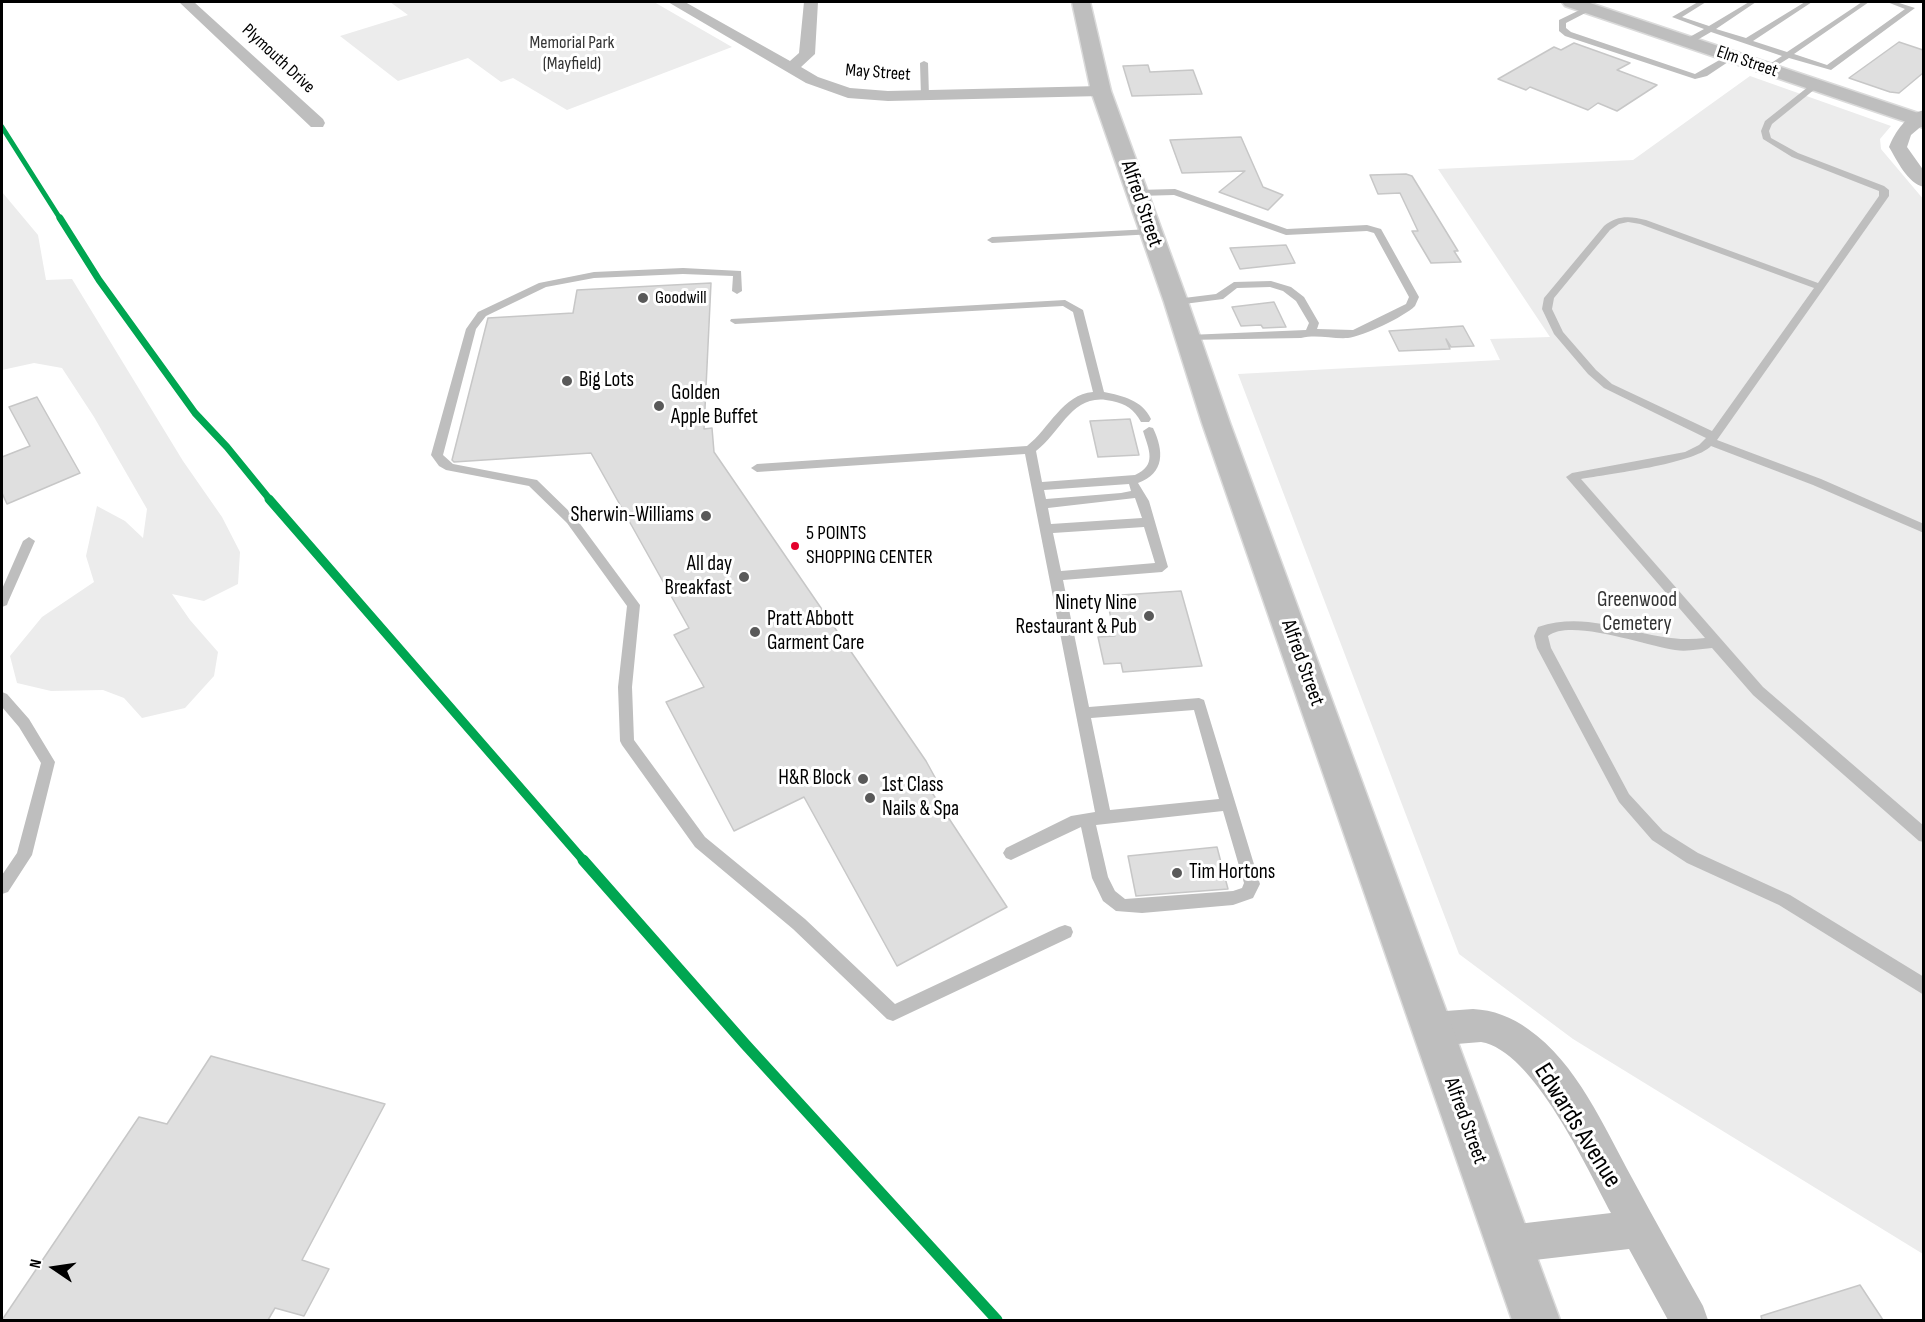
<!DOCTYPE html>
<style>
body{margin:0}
#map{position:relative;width:1925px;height:1322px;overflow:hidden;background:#fff;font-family:"Sofia Sans Condensed",sans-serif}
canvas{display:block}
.frame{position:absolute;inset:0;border:3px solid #000;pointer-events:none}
.north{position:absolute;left:24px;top:1238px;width:60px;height:60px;-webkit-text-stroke:4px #fff;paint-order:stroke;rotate:283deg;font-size:16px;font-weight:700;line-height:24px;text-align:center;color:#000}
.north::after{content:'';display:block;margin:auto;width:21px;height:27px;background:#000;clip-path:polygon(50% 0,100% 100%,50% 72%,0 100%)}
</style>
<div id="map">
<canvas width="1925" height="1322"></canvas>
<div class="frame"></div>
<div class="north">N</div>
</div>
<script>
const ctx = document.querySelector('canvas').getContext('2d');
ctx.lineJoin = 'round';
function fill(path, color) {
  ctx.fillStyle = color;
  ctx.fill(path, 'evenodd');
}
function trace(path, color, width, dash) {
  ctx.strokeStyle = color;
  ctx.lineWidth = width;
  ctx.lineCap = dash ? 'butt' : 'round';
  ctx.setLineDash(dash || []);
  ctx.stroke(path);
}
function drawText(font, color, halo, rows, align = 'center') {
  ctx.font = font + ' "Sofia Sans Condensed",sans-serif';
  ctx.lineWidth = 6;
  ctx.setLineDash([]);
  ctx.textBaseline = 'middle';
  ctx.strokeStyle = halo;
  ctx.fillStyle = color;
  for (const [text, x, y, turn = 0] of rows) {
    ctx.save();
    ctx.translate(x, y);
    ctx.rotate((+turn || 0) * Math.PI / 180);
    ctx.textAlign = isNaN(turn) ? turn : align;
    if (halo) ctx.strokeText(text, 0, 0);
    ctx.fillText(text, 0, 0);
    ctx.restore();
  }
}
fill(new Path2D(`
 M390 2H654L732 47 567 110 513 78 501 82 468 58 398 81 340 36 408 15Z
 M1750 76 1891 126 1880 139 1881 149 1924 200 1923 1254 1573 1039 1459 954 1238 374 1500 360 1490 339 1550 337 1438 169 1633 160Z
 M2 192 38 235 46 280 72 279 183 461 222 517 240 552 238 584 204 601 172 594 190 620 218 652 214 676 185 708 142 718 124 698 103 690 51 691 17 683 10 656 42 617 94 582 86 556 97 506 125 521 143 538 147 509 94 417 62 368 34 363 2 370Z`), '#ececec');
const building = new Path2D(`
 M1899 42 1923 50V73L1899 93 1890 92 1849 78Z
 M1574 43 1630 63 1617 70 1657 85 1617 111 1598 103 1588 110 1530 87 1526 90 1498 79 1554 47 1561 50Z
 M1148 65 1150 72 1193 70 1202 94 1132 96 1123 66Z
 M1241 137 1263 187 1283 195 1268 210 1219 192 1245 171 1182 173 1170 140Z
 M1406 174 1412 176 1458 251H1454L1461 262 1431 263 1412 231H1418L1400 193 1378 194 1370 175Z
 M1286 245 1295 263 1240 269 1230 248Z
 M711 283 704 429 712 428 714 452 926 761 937 781 927 785 1007 907 897 966 804 797 734 831 666 702 704 687 674 635 689 628 591 453 454 462 452 460 488 318 573 313 577 290Z
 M1274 302 1286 327 1263 328 1261 325 1241 326 1232 307Z
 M1463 326 1474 346 1451 347 1446 339 1450 349 1399 351 1389 331Z
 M37 397 80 473 7 504 2 493V457L30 446 9 407Z
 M1130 419 1139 455 1098 457 1090 421Z
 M1181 591 1202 666 1123 672 1121 663 1104 664 1098 637 1115 636 1106 596Z
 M1217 847 1228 889 1136 896 1128 856Z
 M211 1056 385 1104 302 1260 329 1269 304 1316 275 1308 268 1320H2L139 1117 167 1124Z
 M1860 1285 1883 1320H1762L1761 1316Z`);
fill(building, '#dfdfdf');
trace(building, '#c7c7c7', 1.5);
const primary = new Path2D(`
 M1072 2H1090L1111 91 1188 302 1230 423 1560 1320H1512L1202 423 1164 302 1091 91Z
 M1562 2H1587L1924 115V128L1565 6Z`);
trace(primary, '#dbdbdb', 3);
fill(new Path2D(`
 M1698 2H1706L1682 17 1709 26 1749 2H1756L1716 29 1746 38 1805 2H1812L1753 41 1787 52 1862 2H1869L1794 54 1827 65 1905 9 1887 2H1896L1915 8 1831 70 1789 58 1768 71 1764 69 1765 67 1782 56 1711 32 1692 43H1686V39L1704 29 1672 17Z
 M1588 6 1595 8 1566 23V28L1571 32 1695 74 1730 54 1737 56 1707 76 1695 79 1565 36 1559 31V20Z
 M924 61 928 63 929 96 925 98 921 96 920 63Z
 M1813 83 1820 85 1772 124 1769 131 1771 138 1798 153 1884 186 1889 190V196L1717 440 1821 479 1924 524V533L1813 485 1711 446C1694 464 1608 474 1581 479L1763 687 1924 826V842L1919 841 1753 695 1712 648C1700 649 1687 652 1675 650 1646 646 1571 618 1548 636L1551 648 1629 794 1663 831 1698 853 1790 895 1924 977V995L1779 905 1687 863 1652 840 1619 802 1537 648 1534 636 1538 627C1597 607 1646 646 1705 638L1566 477 1572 473 1685 452 1699 445 1706 438 1604 388 1588 374 1554 334 1542 309 1544 298 1604 226C1617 215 1630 216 1646 220L1818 283 1879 196V191L1792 157 1763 139 1761 131 1765 121ZM1628 222 1640 224 1814 288 1712 431 1612 384 1596 370 1563 332 1552 309 1554 298 1610 230 1619 224Z
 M1175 189 1287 229 1367 225 1381 229 1419 297 1415 306C1404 317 1363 336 1348 338 1331 339 1317 334 1301 338L1184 340V336L1188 335 1306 330 1309 323 1296 301 1283 291 1270 287 1237 288 1223 299 1176 305 1171 302 1176 299 1216 294 1234 282 1271 281 1291 287 1304 297 1319 323 1317 329 1353 330 1406 304 1409 297 1374 233 1367 231 1286 235 1174 195 1138 196 1133 193 1138 190Z
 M1151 229 1154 230V234L992 243 987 240 992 237Z
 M683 268 741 271 742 291 737 294 732 291 733 276 683 274 594 278 546 287 486 316 476 329 443 455 453 464 537 480 575 517 640 605 632 687 634 740 705 837 805 919 895 1004 1059 927 1065 925 1071 927 1073 932 1071 937 893 1021 887 1019 793 929 695 847 622 745 620 741 618 687 627 606 567 523 529 486 446 470 439 466 431 455 466 329 478 312 539 283 594 272Z
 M1065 300 1083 310 1104 392C1123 396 1142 400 1151 419L1149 422H1141C1134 409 1126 404 1112 401 1073 391 1062 431 1036 451L1042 482 1135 475C1157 465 1149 450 1143 431L1149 427 1153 428C1164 451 1165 473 1138 483L1149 501 1168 567 1162 572 1063 580 1089 707 1199 698 1204 700 1260 884 1253 898 1233 905 1142 913 1116 911 1103 901 1092 878 1081 827 1011 860 1006 858 1003 853 1006 848 1071 816 1095 812 1025 454 757 472 751 468 757 464 1027 446C1049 429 1063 394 1093 392L1073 312 1063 306 735 324 730 321 731 319ZM1129 484 1131 491 1121 493 1046 499 1044 490ZM1135 498 1142 518 1051 524 1048 508ZM1144 527 1155 563 1061 571 1053 533ZM1194 710 1219 799 1110 810 1091 718ZM1223 811 1244 883 1242 888 1233 891 1125 899 1115 891 1108 877 1096 825Z
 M29 537 35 541 8 602 7 605 2 607V589L23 541Z
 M2 692 7 694 29 719 55 762 32 855 8 892 2 894V875L17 853 41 763 19 727 2 707Z`), '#bebebe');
fill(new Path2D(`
 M179 2H194L323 119 325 123 323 127H311Z
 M668 2H685L790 61 799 53 804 2H818L815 54 801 67 818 77 850 88 888 91 1101 86 1109 91 1101 96 888 101 848 98 806 83Z
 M1924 110V124L1911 135 1907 147 1924 171V187C1907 183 1897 160 1889 147 1895 132 1907 114 1924 110Z
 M1473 1009C1493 1010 1512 1017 1528 1029 1577 1063 1604 1127 1632 1178 1655 1221 1679 1263 1703 1306L1708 1320H1668L1629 1249 1509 1263 1496 1257 1490 1244 1496 1231 1509 1225 1611 1213C1588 1170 1533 1050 1481 1042L1432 1046 1420 1041 1415 1029 1420 1017 1432 1012Z`), '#bebebe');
fill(primary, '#bebebe');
trace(new Path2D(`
 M2 127 61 220`), '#00a651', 5);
trace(new Path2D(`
 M60 218 99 280 195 413 227 447 271 501`), '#00a651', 7);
trace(new Path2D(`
 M269 499 584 861`), '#00a651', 9);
trace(new Path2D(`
 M583 860 745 1044 997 1320`), '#00a651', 11);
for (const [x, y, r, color] of [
 [643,298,6,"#595959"],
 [567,381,6,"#595959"],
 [659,406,6,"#595959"],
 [706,516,6,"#595959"],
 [795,546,5,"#e4002b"],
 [744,577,6,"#595959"],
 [1149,616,6,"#595959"],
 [755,632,6,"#595959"],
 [863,779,6,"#595959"],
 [870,798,6,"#595959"],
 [1177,873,6,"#595959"]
]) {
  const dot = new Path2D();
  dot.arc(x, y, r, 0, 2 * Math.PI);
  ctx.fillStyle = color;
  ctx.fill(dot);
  trace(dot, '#fff', 2);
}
drawText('18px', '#333', '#fff', [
 ["Memorial Park",572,43],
 ["(Mayfield)",572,64]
]);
drawText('18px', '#000', '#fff', [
 ["Plymouth Drive",278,59,43],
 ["Elm Street",1747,62,19],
 ["May Street",878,73,4]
]);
drawText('18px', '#000', '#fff', [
 ["Goodwill",655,298]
], 'left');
drawText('20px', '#000', '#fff', [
 ["5 POINTS",806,534],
 ["SHOPPING CENTER",806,558]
], 'left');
drawText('21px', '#000', '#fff', [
 ["Alfred Street",1141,204,71],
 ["Alfred Street",1302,663,70],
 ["Alfred Street",1465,1121,70]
]);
drawText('21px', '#000', '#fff', [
 ["Big Lots",579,381],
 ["Golden",671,394],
 ["Apple Buffet",671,418],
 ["Sherwin-Williams",694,516,"right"],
 ["All day",732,565,"right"],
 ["Breakfast",732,589,"right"],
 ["Ninety Nine",1137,604,"right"],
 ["Restaurant & Pub",1137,628,"right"],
 ["Pratt Abbott",767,620],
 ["Garment Care",767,644],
 ["H&R Block",851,779,"right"],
 ["1st Class",882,786],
 ["Nails & Spa",882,810],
 ["Tim Hortons",1189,873]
], 'left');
drawText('21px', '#333', '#fff', [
 ["Greenwood",1637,601],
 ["Cemetery",1637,625]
]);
drawText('26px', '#000', '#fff', [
 ["Edwards Avenue",1577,1126,58]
]);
</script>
